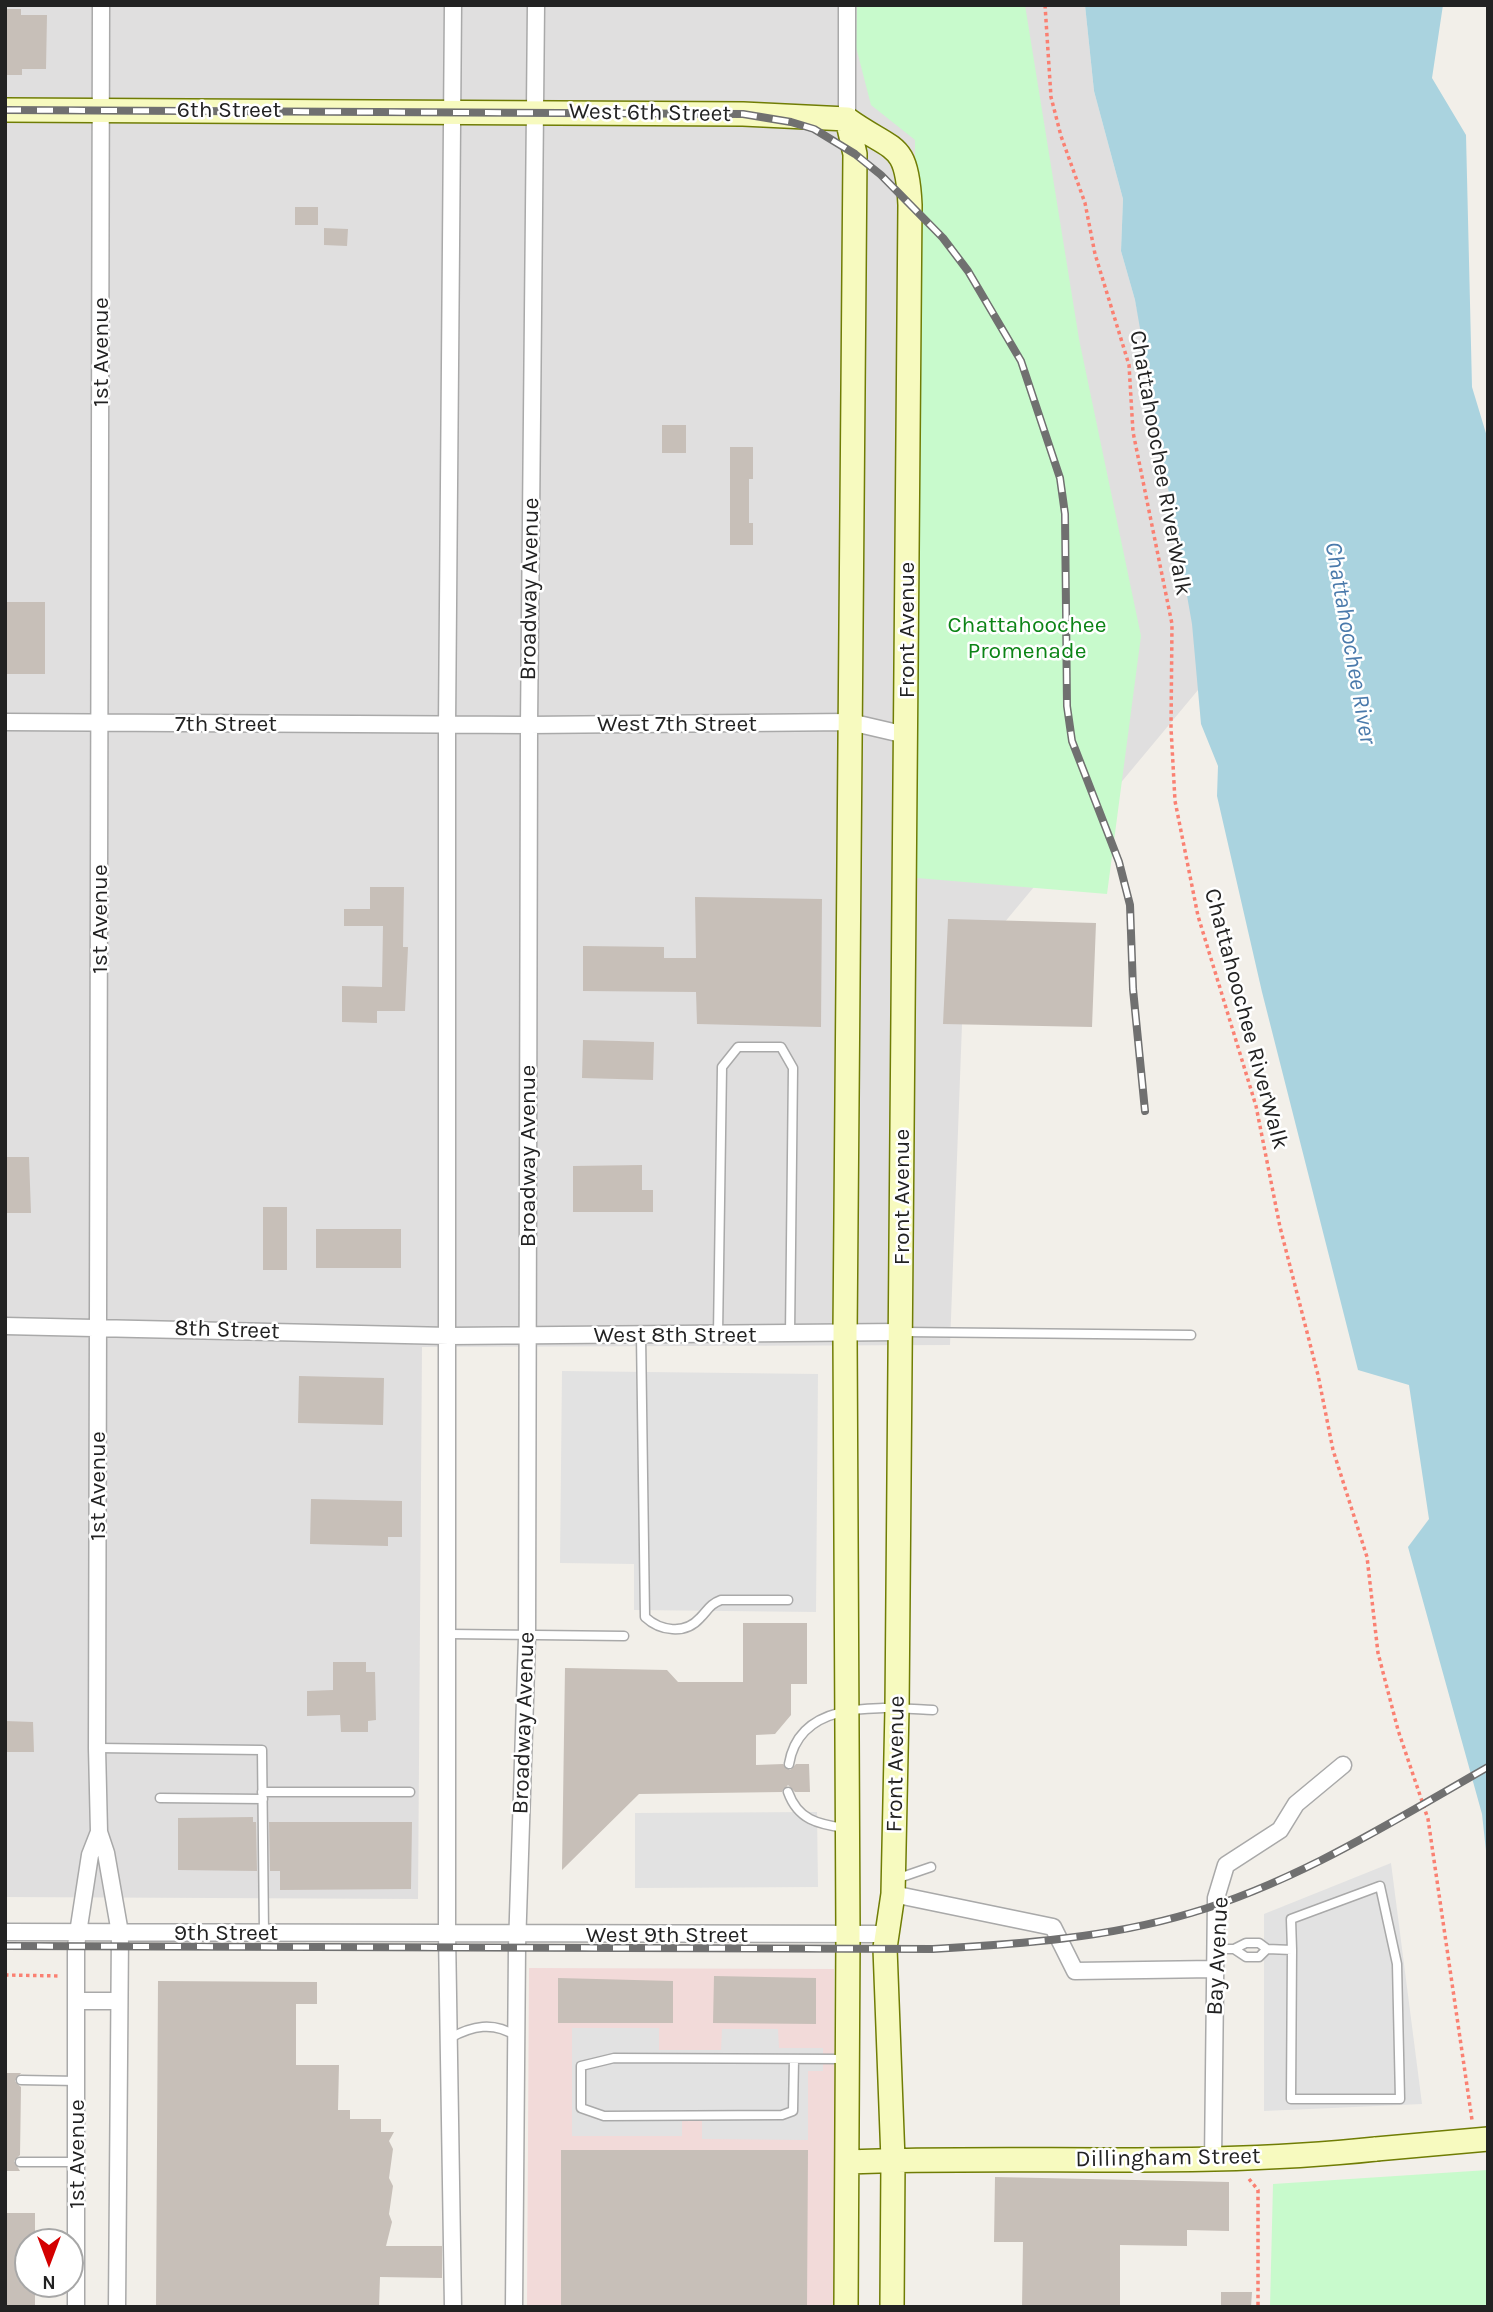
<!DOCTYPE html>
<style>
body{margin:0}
#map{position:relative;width:1493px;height:2312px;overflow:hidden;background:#f2efe9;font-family:Karla,sans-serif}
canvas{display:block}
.frame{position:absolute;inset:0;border:7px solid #222;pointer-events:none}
.north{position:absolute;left:14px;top:2228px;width:70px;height:70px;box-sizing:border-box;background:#fff;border:2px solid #a7a7a7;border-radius:50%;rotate:180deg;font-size:19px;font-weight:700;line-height:28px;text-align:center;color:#222}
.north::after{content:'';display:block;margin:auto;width:24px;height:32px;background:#d40000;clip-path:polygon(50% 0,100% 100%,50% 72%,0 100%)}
</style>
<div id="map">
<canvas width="1493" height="2312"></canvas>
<div class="frame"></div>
<div class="north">N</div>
</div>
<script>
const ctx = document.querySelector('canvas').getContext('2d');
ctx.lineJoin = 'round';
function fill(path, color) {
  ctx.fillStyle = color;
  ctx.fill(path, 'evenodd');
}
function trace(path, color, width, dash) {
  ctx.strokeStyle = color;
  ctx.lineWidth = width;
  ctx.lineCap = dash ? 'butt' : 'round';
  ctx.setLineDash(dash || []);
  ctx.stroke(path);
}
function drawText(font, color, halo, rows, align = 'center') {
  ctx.font = font + ' Karla,sans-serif';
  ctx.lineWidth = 5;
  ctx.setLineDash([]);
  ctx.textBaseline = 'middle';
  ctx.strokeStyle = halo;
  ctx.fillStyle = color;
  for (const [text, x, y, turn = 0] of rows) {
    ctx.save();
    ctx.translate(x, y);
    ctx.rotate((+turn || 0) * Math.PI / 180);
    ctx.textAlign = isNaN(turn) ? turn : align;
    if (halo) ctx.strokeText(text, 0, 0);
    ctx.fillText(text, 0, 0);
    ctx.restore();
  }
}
fill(new Path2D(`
 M5 5H1085L1094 91 1123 199 1121 251 1135 300 1213 672 964 971 950 1345 422 1347 418 1899 5 1897Z`), '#e0dfdf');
fill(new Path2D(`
 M529 1968 834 1969 835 2307H527Z`), '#f2dad9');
fill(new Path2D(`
 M857 5H1025L1079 339 1141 636 1107 894 917 878 915 140 871 105 856 47Z
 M1488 2170V2307H1270L1273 2184Z`), '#c8facc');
fill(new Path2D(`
 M562 1371 818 1374 816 1612 634 1610V1564L560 1563Z
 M817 1812 818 1887 635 1888V1813Z
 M1391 1863 1422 2104 1264 2111V1914Z
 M572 2028H659V2050H721L722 2029H778L779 2048H823V2071H808V2140L702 2139V2120L682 2121V2136H572Z`), '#e2e2e2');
fill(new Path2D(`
 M1085 5H1443L1432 78 1466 135 1472 387 1488 440V1869L1482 1814 1408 1547 1429 1519 1409 1385 1358 1370 1262 992 1217 796 1218 766 1201 724 1192 624 1135 300 1121 251 1123 199 1094 91Z`), '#aad3df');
fill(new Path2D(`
 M5 9H21V15H47L46 69H22V75H5Z
 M295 207H318V225H295Z
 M324 228 348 229 347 246 324 245Z
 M662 425H686V453H662Z
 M730 447H753V479H749V523H753V545H730Z
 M5 602H45V674H5Z
 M370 887H404L403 947H408L405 1011H377V1023L342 1022V986L382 987 383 926H344V909H370Z
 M695 897 822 899 821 1027 697 1024 696 992 583 991V946L664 947V958H696Z
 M948 919 1096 923 1092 1027 943 1024Z
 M583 1040 654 1042 653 1080 582 1078Z
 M5 1157H29L31 1213H5Z
 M642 1165V1190H653V1212H573V1166Z
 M263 1207H287V1270H263Z
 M316 1229H401V1268H316Z
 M299 1376 384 1378 383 1425 298 1423Z
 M311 1499 402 1501V1537H388V1546L310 1544Z
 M743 1623H807V1684H791V1715L775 1734 756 1735V1765L783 1764 790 1770 796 1764H809L810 1792H795L788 1785 782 1792 639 1794 562 1870 565 1668 667 1670 678 1682H743Z
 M333 1662H366V1672H375L376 1720 368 1721V1732H341L340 1715 307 1716V1691L333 1690Z
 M5 1721 33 1722 34 1752H5Z
 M253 1817V1822H256L257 1871 178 1870V1818Z
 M269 1822H412L411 1889 280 1890V1871H270Z
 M714 1976 816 1978V2024L713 2023Z
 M558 1978 673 1981V2023H558Z
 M158 1981 317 1982V2004H296V2065H339L338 2110H350V2119H381V2132H394L389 2141 393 2149 389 2178 393 2186 389 2214 392 2222 386 2246H442V2278L380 2277 379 2307H156Z
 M5 2073H21L15 2081 21 2087 20 2155 14 2161 20 2171H5Z
 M561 2150H808L807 2307H561Z
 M995 2177 1229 2182V2231L1187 2230V2246L1120 2245V2307H1022L1023 2242H994Z
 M5 2213H35V2242H28V2284H35V2307H5Z
 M1221 2292H1252L1251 2307H1221Z`), '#c7bfb8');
const lane = new Path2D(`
 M904 1332 1191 1335
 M718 1334 722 1067 738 1047H781L793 1068 790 1334
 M641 1335 645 1617C660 1631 685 1635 700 1618 708 1610 710 1604 721 1600H788
 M449 1634 624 1636
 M97 1748 262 1750 264 1933
 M789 1764C800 1697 883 1708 933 1710
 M262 1792H410
 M788 1792C798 1820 818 1824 844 1828
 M160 1798 263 1799
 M896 1879 931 1867
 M1215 1949H1234L1246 1943H1259L1267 1949 1292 1950 1291 2099H1400L1397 1964 1380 1886 1291 1919 1292 1950
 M1234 1949 1246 1957H1259L1267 1949
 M450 2038C472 2026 493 2021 516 2036
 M794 2059 793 2111 782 2115 604 2116 581 2108V2066L614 2058 845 2059
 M21 2080 78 2081
 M20 2162H77`);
const street = new Path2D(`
 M101 5 97 1748 99 1832 106 1853 120 1933 117 2307
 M847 5V119
 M5 722 529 725 850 722 906 735
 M5 1326 449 1336 901 1332
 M893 1894 1053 1927 1075 1971 1214 1969
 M5 1932 886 1934
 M78 2001H118
 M1213 2162 1216 1898 1226 1865 1280 1830 1296 1804 1343 1765
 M76 2307V1946L90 1855 99 1832
 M453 2307 447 1933V724L453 5
 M514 2307 517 1947 527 1638 529 725 536 5`);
const secondary = new Path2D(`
 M5 110 743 114 847 119
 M847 119C894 153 907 140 910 205L897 1708 893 1894 885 1948 893 2160 892 2307
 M848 2162C1024 2155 1201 2168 1376 2149
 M846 2307 848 1936 845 1334 855 154 847 119`);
trace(lane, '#a9a9a9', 11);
trace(street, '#a9a9a9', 19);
trace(secondary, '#707d05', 26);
trace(new Path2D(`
 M1045 5 1051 97 1061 136 1085 203 1095 254 1129 365 1133 432 1172 624 1171 728 1175 801 1198 916 1256 1106 1280 1227 1318 1375 1333 1450 1367 1557 1378 1653 1398 1730 1428 1819 1472 2120
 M5 1975 61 1976
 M1249 2179 1258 2190V2307`), '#fa8072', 3.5, [3.5, 3.5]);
trace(lane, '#fff', 8);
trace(street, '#fff', 16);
trace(secondary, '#f7fabf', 23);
const rail = new Path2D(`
 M5 110 743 114 791 122 814 129 855 154 881 175 943 238 968 271 1021 361 1060 478 1065 514 1067 706 1072 741 1119 862 1130 905 1133 989 1145 1111
 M5 1946 933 1949C1020 1944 1107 1938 1191 1913 1297 1882 1393 1821 1488 1767`);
trace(rail, '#707070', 8);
trace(rail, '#fff', 5, [16]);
const secondaryBridge = new Path2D(`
 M1376 2149 1488 2139`);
trace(secondaryBridge, '#707d05', 26, []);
trace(secondaryBridge, '#f7fabf', 23);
drawText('23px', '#222', '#fff', [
 ["6th Street",229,110],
 ["West 6th Street",650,113,1],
 ["1st Avenue",101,352,-90],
 ["Chattahoochee RiverWalk",1160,463,80],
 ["Broadway Avenue",530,589,-89],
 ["Front Avenue",907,630,-90],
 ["7th Street",226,724],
 ["West 7th Street",677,724],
 ["1st Avenue",100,919,-90],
 ["Chattahoochee RiverWalk",1246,1019,75],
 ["Broadway Avenue",528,1156,-90],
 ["Front Avenue",902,1197,-90],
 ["8th Street",227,1330,2],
 ["West 8th Street",675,1335],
 ["1st Avenue",98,1486,-90],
 ["Broadway Avenue",524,1723,-88],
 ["Front Avenue",896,1764,-89],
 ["9th Street",226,1933],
 ["West 9th Street",667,1935],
 ["Bay Avenue",1218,1956,-87],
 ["1st Avenue",77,2154,-90],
 ["Dillingham Street",1168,2158,-1]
]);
drawText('23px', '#0c8416', '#fff', [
 ["Chattahoochee",1027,625],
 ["Promenade",1027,651]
]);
drawText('italic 24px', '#4a7aab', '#fff', [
 ["Chattahoochee River",1350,643,80]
]);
</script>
